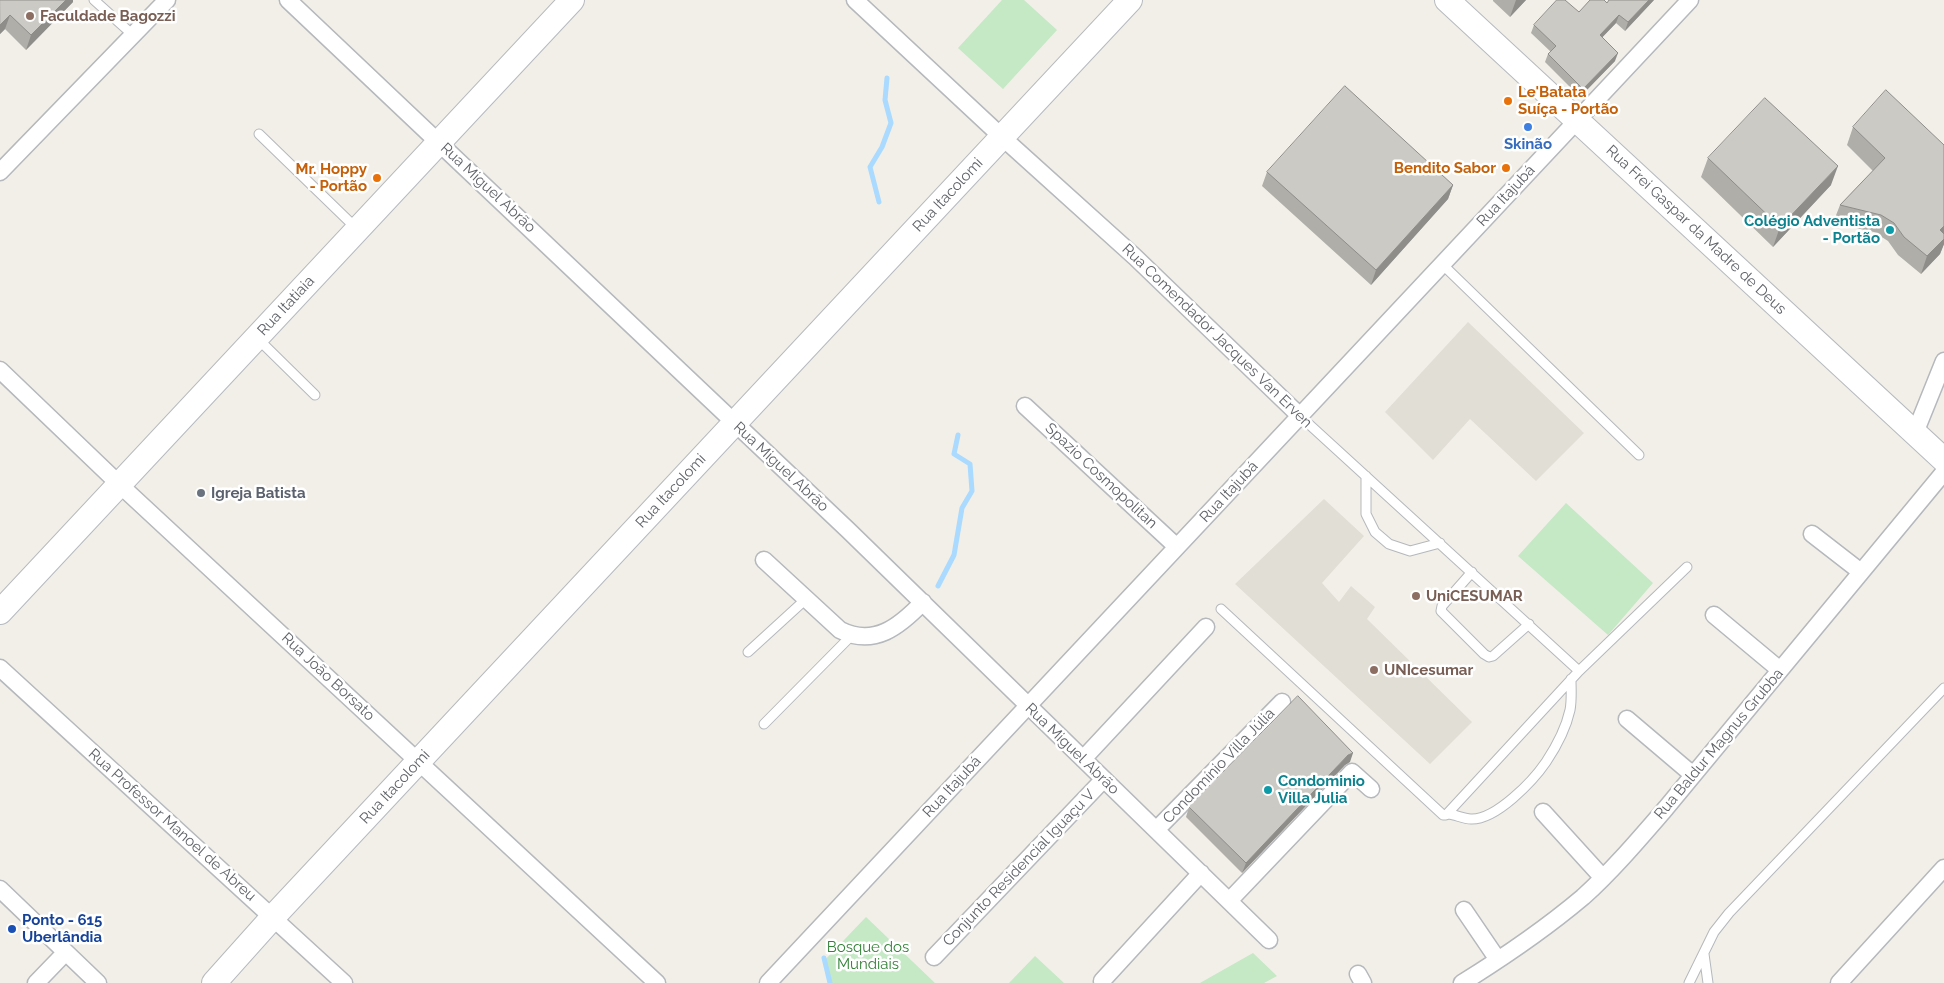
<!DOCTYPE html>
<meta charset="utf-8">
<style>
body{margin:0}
canvas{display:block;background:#f1efe8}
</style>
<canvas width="1944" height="983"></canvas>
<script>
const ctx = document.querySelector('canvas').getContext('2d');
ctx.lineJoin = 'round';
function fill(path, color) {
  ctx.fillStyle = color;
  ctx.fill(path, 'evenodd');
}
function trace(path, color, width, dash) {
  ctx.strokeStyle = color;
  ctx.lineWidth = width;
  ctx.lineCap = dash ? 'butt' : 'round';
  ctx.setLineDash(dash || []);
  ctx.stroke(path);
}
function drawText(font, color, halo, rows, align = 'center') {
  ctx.font = font + ' Raleway,sans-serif';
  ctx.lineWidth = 5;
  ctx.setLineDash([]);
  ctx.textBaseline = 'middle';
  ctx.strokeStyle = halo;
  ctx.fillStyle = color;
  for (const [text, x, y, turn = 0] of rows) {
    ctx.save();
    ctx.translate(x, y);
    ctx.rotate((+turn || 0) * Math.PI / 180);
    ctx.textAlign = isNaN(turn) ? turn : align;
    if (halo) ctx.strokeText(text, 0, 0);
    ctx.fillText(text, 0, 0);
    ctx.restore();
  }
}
fill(new Path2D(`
 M1468 322 1584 433 1536 481 1470 419 1433 460 1385 412Z
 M1324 499 1364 536 1322 583 1339 602 1351 586 1375 607 1367 619 1472 722 1430 764 1235 584Z`), '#e1ded6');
fill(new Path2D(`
 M1002 0H1024L1057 30 1003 89 958 48Z
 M1566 503 1653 583 1608 635 1518 556Z
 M866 917 935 983H830L823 962Z
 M1253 953 1277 976 1264 983H1200Z
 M1035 956 1064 983H1009Z`), '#c5e8c5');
trace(new Path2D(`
 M879 202 870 167 882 147 891 123 885 100 887 78
 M938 586 954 555 962 508 972 491 970 464 954 454 958 435
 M824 958 830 983`), '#aadaff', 5);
const lane = new Path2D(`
 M94 0 133 35
 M259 134 357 229
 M1442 264 1639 455
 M257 338 315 395
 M1300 416 1579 671
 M1366 476V514L1375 532 1389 544 1410 551 1440 543
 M1472 572 1442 606 1441 611 1484 654 1489 657 1493 656 1529 624
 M1221 609 1443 815H1446L1579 671 1687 567
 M748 652 806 599
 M764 724 851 636
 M1449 814C1456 815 1464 819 1471 819 1496 820 1533 781 1546 762 1556 747 1566 728 1570 710 1572 700 1571 689 1571 679
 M1704 954 1708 983
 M1689 983 1714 932 1729 913 1944 688`);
const street = new Path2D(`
 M288 0 848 530 1269 940
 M855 0 1002 137 1135 257 1300 416
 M0 172 167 0
 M0 370 119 484 657 983
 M1025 406 1177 547
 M1915 433 1944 361
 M1812 534 1861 572
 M764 560 840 630C874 647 899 627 923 602
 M1714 615 1780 670
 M0 668 344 983
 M1627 719 1693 775
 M1083 759 1206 627
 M1543 812 1603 878
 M1156 830 1282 702
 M0 889 98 983
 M1229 901 1352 772 1371 789
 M1464 910 1498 960
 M934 957 1104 779
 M1358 974 1363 983
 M1102 981 1201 873
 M36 983 65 953
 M768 983 1690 0
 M1462 983C1504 957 1545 929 1583 897 1613 870 1640 838 1666 808L1944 472
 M1839 983 1944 868`);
const secondary = new Path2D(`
 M1447 0 1944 460
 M0 612 572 0
 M214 983 273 917 1130 0`);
trace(lane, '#b5b8bc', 11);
trace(street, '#b5b8bc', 19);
trace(secondary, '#b6babf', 26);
trace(lane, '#fff', 9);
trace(street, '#fff', 16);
trace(secondary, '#fff', 24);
fill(new Path2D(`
 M0 0H73V2L26 50 5 29 0 34Z
 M1493 0H1526L1510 17 1493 1Z
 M1654 0 1625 31 1616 23 1602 37 1615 61 1580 97 1545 62 1548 54 1551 52 1531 33 1534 25 1579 12 1607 3Z
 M1853 127 1944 145V244L1940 254 1921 274 1898 255 1888 241 1874 232 1833 223 1840 205 1873 171 1847 145Z
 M1708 158 1831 185 1773 247 1701 177Z
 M1267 172 1453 185 1448 199 1371 285 1262 186Z
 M1350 762 1345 765 1242 873 1186 817 1189 807Z`), '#afaea9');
fill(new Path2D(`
 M66 0H73V2L26 50 31 35Z
 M1516 0H1526L1510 17Z
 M1649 0H1654L1625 31 1628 22Z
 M10 15 5 29 0 34V25Z
 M1619 15 1616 23 1597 43 1600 35Z
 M1618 53 1615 61 1580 97 1583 89Z
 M1838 166 1831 185 1773 247 1780 227Z
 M1453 185 1448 199 1371 285 1376 270Z
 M1944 226V237L1940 230Z
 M1944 239V244L1940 254 1921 274 1927 256Z
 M1353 753 1350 762 1345 765 1242 873 1246 863 1348 755Z`), '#8f8d8a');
const building = new Path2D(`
 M0 0H66L31 35 10 15 0 25Z
 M1557 0H1565L1579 12 1590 0H1604L1607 3 1609 0H1649L1628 22 1619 15 1600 35 1618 53 1583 89 1548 54 1556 46 1534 25Z
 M1345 86 1453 185 1376 270 1267 172Z
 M1886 90 1944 145V226L1940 230 1944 234V239L1927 256 1904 237 1894 223 1881 215 1840 205 1885 158 1853 127Z
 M1765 98 1838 166 1780 227 1708 158Z
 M1298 696 1353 753 1348 755 1246 863 1189 807Z`);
fill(building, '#cccac5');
trace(building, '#8f8d8a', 1);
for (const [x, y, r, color] of [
 [30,16,5,"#8d6e63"],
 [1508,101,5,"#e8710a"],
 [1528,127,5,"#3f7fe0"],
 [1506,168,5,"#e8710a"],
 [377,178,5,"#e8710a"],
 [1890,230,5,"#0f9aa8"],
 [201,493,5,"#6b7280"],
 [1416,596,5,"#8d6e63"],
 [1374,670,5,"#8d6e63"],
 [1268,790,5,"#0f9aa8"],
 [12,929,5,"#1a4fb4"]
]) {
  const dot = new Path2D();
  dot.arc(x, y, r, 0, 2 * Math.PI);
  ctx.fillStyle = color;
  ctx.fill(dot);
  trace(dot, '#fff', 2);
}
drawText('bold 15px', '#785e54', '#fff', [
 ["Faculdade Bagozzi",40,16],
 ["UniCESUMAR",1426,596],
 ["UNIcesumar",1384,670]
], 'left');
drawText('bold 15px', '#c56008', '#fff', [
 ["Le'Batata",1518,92,"left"],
 ["Suíça - Portão",1518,109,"left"],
 ["Bendito Sabor",1496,168],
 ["Mr. Hoppy",367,169],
 ["- Portão",367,186]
], 'right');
drawText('bold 15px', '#366cbe', '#fff', [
 ["Skinão",1528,144]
]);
drawText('15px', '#5f6368', '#fff', [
 ["Rua Miguel Abrão",488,188,43],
 ["Rua Itacolomi",948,195,-47],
 ["Rua Itajubá",1506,196,-47],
 ["Rua Frei Gaspar da Madre de Deus",1696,230,43],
 ["Rua Itatiaia",286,306,-47],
 ["Rua Comendador Jacques Van Erven",1217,336,44],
 ["Rua Miguel Abrão",781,467,43],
 ["Spazio Cosmopolitan",1101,476,43],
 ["Rua Itacolomi",671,491,-47],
 ["Rua Itajubá",1229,492,-47],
 ["Rua João Borsato",328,677,43],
 ["Rua Baldur Magnus Grubba",1719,744,-50],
 ["Rua Miguel Abrão",1072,749,44],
 ["Condomínio Villa Júlia",1219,766,-46],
 ["Rua Itacolomi",395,787,-47],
 ["Rua Itajubá",952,787,-47],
 ["Rua Professor Manoel de Abreu",172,825,42],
 ["Conjunto Residencial Iguaçu V",1019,868,-46]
]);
drawText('bold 15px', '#0d838f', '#fff', [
 ["Colégio Adventista",1880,221],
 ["- Portão",1880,238],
 ["Condominio",1278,781,"left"],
 ["Villa Julia",1278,798,"left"]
], 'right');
drawText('bold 15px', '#5b616d', '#fff', [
 ["Igreja Batista",211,493]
], 'left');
drawText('bold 15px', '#164399', '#fff', [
 ["Ponto - 615",22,920],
 ["Uberlândia",22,937]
], 'left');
drawText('15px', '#348238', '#fff', [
 ["Bosque dos",868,947],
 ["Mundiais",868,964]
]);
</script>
